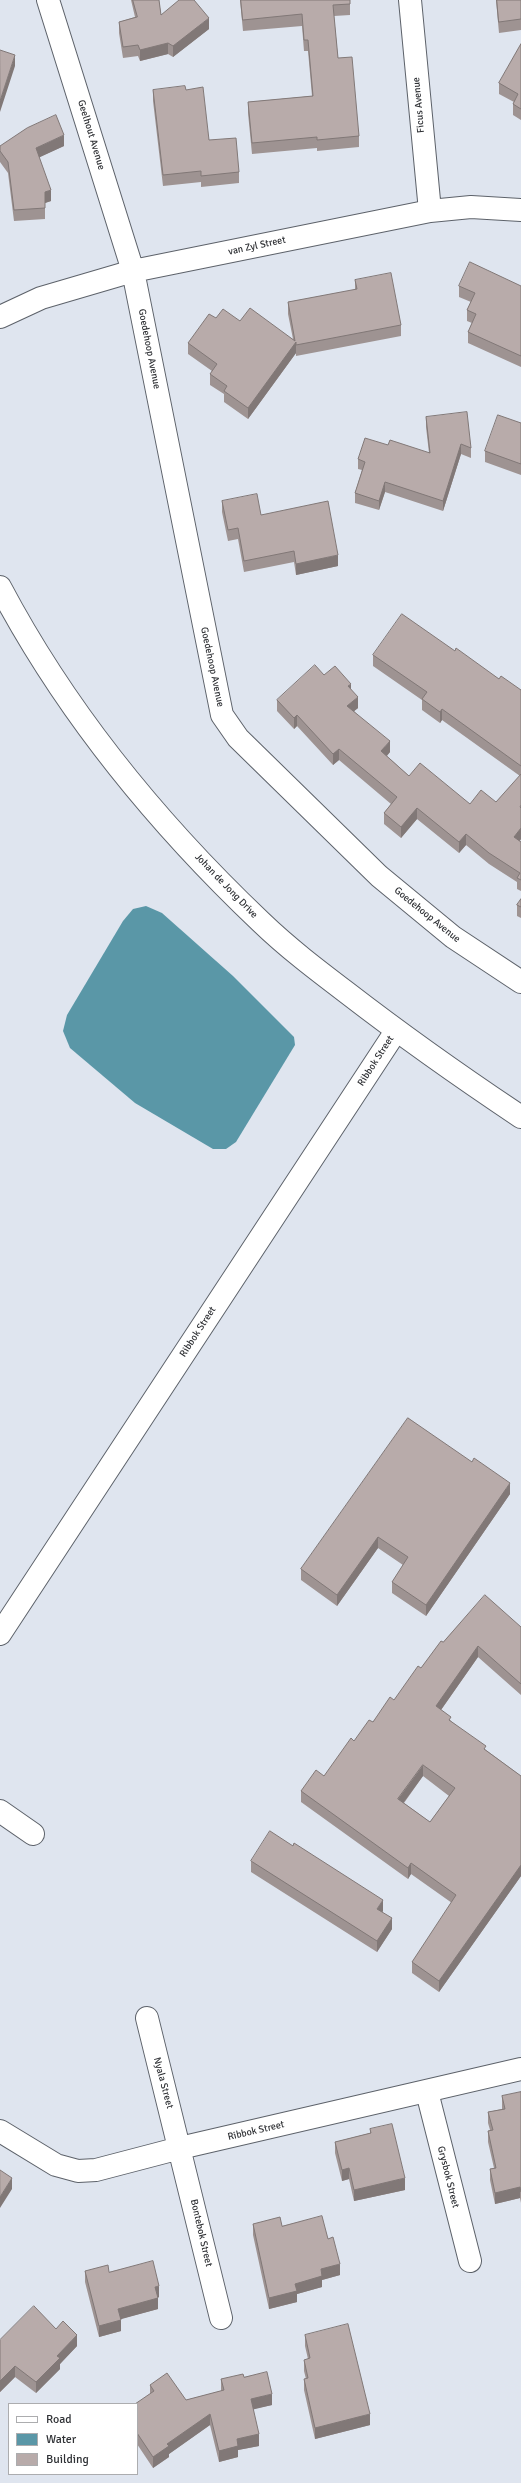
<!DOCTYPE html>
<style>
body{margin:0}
#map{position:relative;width:521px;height:2483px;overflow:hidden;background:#dfe5ef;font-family:Signika,sans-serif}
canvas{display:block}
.legend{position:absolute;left:8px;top:2403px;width:130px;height:72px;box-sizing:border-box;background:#fff;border:1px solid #acadaf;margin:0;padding:5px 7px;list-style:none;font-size:12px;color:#303236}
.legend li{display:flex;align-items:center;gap:8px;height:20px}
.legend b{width:20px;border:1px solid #acadaf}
</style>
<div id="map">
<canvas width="521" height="2483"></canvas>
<ul class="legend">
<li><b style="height:5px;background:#fff"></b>Road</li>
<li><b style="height:11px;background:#5a97a7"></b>Water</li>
<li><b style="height:11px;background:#b8abaa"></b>Building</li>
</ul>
</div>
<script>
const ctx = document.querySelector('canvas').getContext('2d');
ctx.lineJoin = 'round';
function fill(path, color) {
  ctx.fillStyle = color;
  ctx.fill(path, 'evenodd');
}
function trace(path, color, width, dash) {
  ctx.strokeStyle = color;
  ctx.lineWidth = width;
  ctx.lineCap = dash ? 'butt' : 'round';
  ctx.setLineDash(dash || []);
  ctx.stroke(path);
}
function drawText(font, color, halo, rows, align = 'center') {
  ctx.font = font + ' Signika,sans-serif';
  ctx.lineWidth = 3;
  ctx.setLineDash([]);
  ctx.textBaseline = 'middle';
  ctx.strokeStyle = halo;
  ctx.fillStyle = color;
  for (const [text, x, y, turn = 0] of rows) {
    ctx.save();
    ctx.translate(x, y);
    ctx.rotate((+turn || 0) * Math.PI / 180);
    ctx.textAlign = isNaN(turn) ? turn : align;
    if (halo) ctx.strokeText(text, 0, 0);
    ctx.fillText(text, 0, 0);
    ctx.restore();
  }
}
fill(new Path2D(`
 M146 906 162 913 233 976 294 1037 295 1045 236 1142 226 1149H213L135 1103 70 1048 63 1031 67 1015 123 921 133 909Z`), '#5a97a7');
const street = new Path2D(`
 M48 0 133 271 222 715 238 738 379 876 453 937 521 982
 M410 0 430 211
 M0 317 41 298 133 271 430 211 471 207 521 210
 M0 1634 396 1031
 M0 1811 33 1834
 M147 2018 221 2318
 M427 2092 470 2261
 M0 2131 56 2165 78 2171 96 2170 180 2148 521 2069`);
const secondary = new Path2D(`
 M0 587C66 712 160 826 261 922 288 948 317 970 346 992 403 1036 461 1077 521 1117`);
trace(street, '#5d626a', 24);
trace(secondary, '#5d626a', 24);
trace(street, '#fff', 22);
trace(secondary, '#fff', 22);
fill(new Path2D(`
 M131 0H159L161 15 209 29 173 57 168 54 140 61 138 56 123 58 119 33V22L135 17Z
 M240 0H350V15L334 16 338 58 359 136V147L317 151V148L252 154 248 113V102L312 96 308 51H304L302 26 243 31Z
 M496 0H521V30L499 33Z
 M521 44V120L513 115V104L514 102 499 94V83Z
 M153 90H186L209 140 239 172V183L201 187V182L163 186 153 101Z
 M0 146H64L39 157 51 201 45 203V219L14 221 8 173 0 162Z
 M355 280 401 325V336L296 356V353L248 419 224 402V394L210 385V374L212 371 188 354V343L216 318 240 321 293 339 288 314V302L355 290Z
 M459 286H521V367L468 343V332L472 323 467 321V310L471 302 459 297Z
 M426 417 471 448V458L461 454 443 511 385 492 379 510 355 503V493L362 470 358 469V459L388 445 429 453 426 427Z
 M521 423V475L485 462V451Z
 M222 501 261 515 338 566 296 575 294 562 244 572 238 539 228 541 222 512Z
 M455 651 499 679 521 690V839L520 841 521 842V891L517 889V882L489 864 466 845 459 853 417 819 401 838 384 824V813L391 804 339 760 333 765 297 726 294 729 277 711V700L324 675 351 689 358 708 354 711 390 752 387 756 409 776 470 804 496 802 520 776 442 720 440 723 422 710V700L373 666V655Z
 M521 899V918L517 916V905Z
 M408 1418 510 1494 426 1616 392 1593V1582L403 1565 378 1548 337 1606 301 1580V1569Z
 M521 1627V1695L478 1657 441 1710 451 1721 486 1750 521 1776V1876L439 1992 412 1973V1962L452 1903 411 1874 408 1879 301 1802V1791L324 1776 354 1741 394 1700 443 1642ZM423 1776 449 1796 430 1822 404 1803Z
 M251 1861 383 1911 382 1912 392 1929 377 1952 251 1872Z
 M521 2092V2203L520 2198 495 2204 490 2180V2169L494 2168 488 2142V2131L490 2130 488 2123V2112L502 2109V2096Z
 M370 2129 405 2190 354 2201 349 2179 342 2181 335 2153V2142L370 2133Z
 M253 2224 282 2226 328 2239 340 2275 322 2280V2287L297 2294V2302L269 2309 253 2235Z
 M85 2271 109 2272 159 2297H158V2309L120 2319 121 2331 99 2337 85 2282Z
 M56 2329 77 2346 60 2364V2369L36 2393 15 2377 0 2392V2340Z
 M305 2335 370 2425 315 2439 304 2390V2379H306L304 2371V2360L308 2359 305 2346Z
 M244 2377 272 2405 253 2409 259 2446 238 2450V2457L219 2462 210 2425 169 2454V2457L153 2468 137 2444V2404L150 2394V2385L186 2400 221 2391V2379Z`), '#9e9392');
fill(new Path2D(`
 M209 18V29L173 57V46Z
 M168 43V54L140 61V50Z
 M15 55V66L0 112V101Z
 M64 135V146L36 159V148Z
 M51 190V201L45 203V192Z
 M296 342V353L248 419V408Z
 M461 444V454L443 511V501Z
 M385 482V492L379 510V501Z
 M338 555V566L296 575V564Z
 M351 684V695L348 686Z
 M358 697V708L347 717V706Z
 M442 709V720L440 723V712Z
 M297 715V726L294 729V718Z
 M390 741V752L381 762V751Z
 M339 749V760L333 765V754Z
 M417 808V819L401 838V827Z
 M521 828V839L514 848V837Z
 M466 834V845L459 853V842Z
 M510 1483V1494L426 1616V1605Z
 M378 1537V1548L337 1606V1595Z
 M478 1646V1657L436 1717V1706Z
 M423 1765V1776L398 1810V1799Z
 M411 1863V1874L408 1879V1868Z
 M521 1865V1876L439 1992V1981Z
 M383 1900V1911L377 1920V1909Z
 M392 1918V1929L377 1952V1941Z
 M349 2168V2179L342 2181V2170Z
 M12 2178V2189L0 2208V2197Z
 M405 2178V2190L354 2201V2190Z
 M520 2187V2198L495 2204V2193Z
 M340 2264V2275L322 2280V2287L297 2294V2302L269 2309V2298L321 2269Z
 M159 2286V2297L155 2298V2287Z
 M158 2298V2309L118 2320V2309Z
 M121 2320V2331L99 2337V2326Z
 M77 2335V2346L60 2364V2369L36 2393V2382L57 2356Z
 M15 2366V2377L0 2392V2381Z
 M272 2394V2405L251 2410V2399Z
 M210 2414V2425L169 2454V2457L153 2468V2457L167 2444Z
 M370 2414V2425L315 2439V2428Z
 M259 2434V2446L238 2450V2457L219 2462V2451L237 2439Z`), '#817877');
const building = new Path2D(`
 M133 0H159L161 15 179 0H194L209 18 173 46 168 43 140 50 138 45 123 47 119 22 137 17Z
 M241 0H350V4L333 5 338 58 352 57 359 136 317 140V137L252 143 248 102 313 96 308 40H304L302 14 243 20Z
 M497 0H521V19L499 22Z
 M521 44V109L513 104 518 94 499 83Z
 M0 50 15 55 0 101Z
 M185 86 186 90 203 87 209 140 236 138 239 172 201 176V171L163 175 153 90Z
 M56 115 64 135 36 148 51 190 45 192V208L14 210 8 162 0 151V146L27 128Z
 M470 262 521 286V356L468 332 476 314 467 310 475 293 459 286Z
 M391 273 401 325 296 345V342L248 408 224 391 227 386 210 374 217 364 188 343 209 314 216 318 223 309 240 321 250 308 295 341 288 302 357 289 355 280Z
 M467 412 471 448 461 444 443 501 385 482 379 501 355 493 365 462 358 459 365 438 388 445 390 440 430 453 426 417Z
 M498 415 521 423V464L485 451Z
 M257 494 261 515 328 501 338 555 296 564 294 551 244 561 238 528 228 530 222 501Z
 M402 614 455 651 456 648 499 679 501 676 521 690V766L442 709 440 712 422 699 427 692 373 655Z
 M315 665 324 675 335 666 351 684 348 686 358 697 347 706 390 741 381 751 409 776 420 763 470 804 481 790 496 802 521 774V805L520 807 521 808V828L514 837 521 842V880L517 878 520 873 489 853 466 834 459 842 417 808 401 827 384 813 397 797 339 749 333 754 297 715 294 718 277 700Z
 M521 899V907L517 905Z
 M408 1418 472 1462 474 1458 510 1483 426 1605 392 1582 408 1557 378 1537 337 1595 301 1569Z
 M485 1595 521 1627V1684L478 1646 436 1706 451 1717 449 1720 486 1746 484 1749 521 1776V1865L439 1981 412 1962 456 1895 411 1863 408 1868 301 1791 316 1770 324 1776 351 1738 354 1741 369 1720 373 1722 390 1697 394 1700 418 1666 421 1668 441 1641 443 1642ZM423 1765 455 1788 430 1822 398 1799Z
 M270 1831 293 1846 294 1843 383 1900 377 1909 392 1918 377 1941 251 1861Z
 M521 2092V2192L520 2187 495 2193 490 2169 496 2168 488 2131 493 2130 488 2112 505 2109 502 2096Z
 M392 2124 405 2178 354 2190 349 2168 342 2170 335 2142 371 2133 370 2129Z
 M0 2170 12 2178 0 2197Z
 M322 2216 328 2239 333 2237 340 2264 321 2269 322 2276 295 2284 297 2291 269 2298 253 2224 280 2217 282 2226Z
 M153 2261 159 2286 155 2287 158 2298 118 2309 121 2320 99 2326 85 2271 108 2265 109 2272Z
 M34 2306 56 2329 63 2321 77 2335 57 2356 60 2358 36 2382 15 2366 0 2381V2340Z
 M348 2324 370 2414 315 2428 304 2379 308 2378 304 2360 310 2358 305 2335Z
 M267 2372 272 2394 251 2399 259 2434 237 2439 238 2446 219 2451 210 2414 167 2444 169 2446 153 2457 137 2433V2404H135L154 2391 150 2385 167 2373 186 2400 224 2390 221 2379 243 2374 244 2377Z`);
fill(building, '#b8abaa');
trace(building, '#817877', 1);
drawText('10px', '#303236', '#fff', [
 ["Ficus Avenue",419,105,-95],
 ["Geelhout Avenue",91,135,73],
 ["van Zyl Street",257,246,-12],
 ["Goedehoop Avenue",149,349,79],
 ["Goedehoop Avenue",212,667,78],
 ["Johan de Jong Drive",226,886,46],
 ["Goedehoop Avenue",427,915,39],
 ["Ribbok Street",376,1061,-57],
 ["Ribbok Street",198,1332,-57],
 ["Nyala Street",163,2083,75],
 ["Ribbok Street",256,2131,-13],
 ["Grysbok Street",448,2177,76],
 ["Bontebok Street",201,2233,77]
]);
</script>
